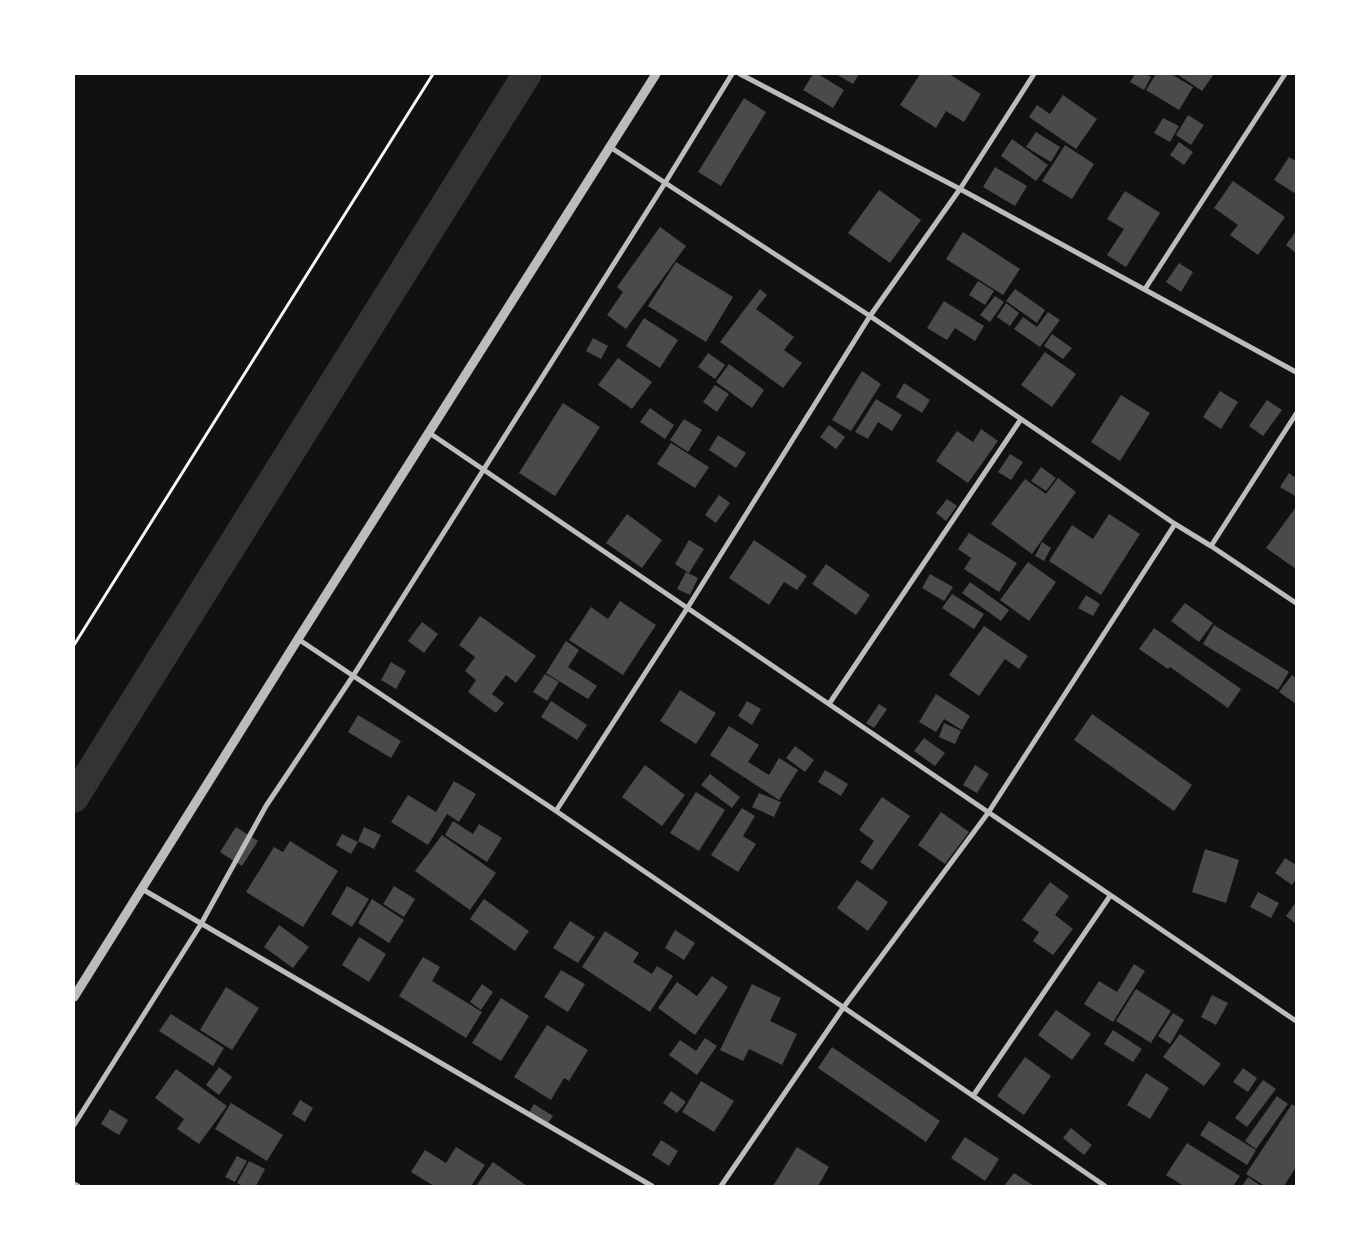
<!DOCTYPE html>
<style>
body{margin:0}
#map{position:relative;width:1370px;height:1260px;overflow:hidden;background:#111;font-family:Lato,sans-serif}
canvas{display:block}
.frame{position:absolute;inset:0;border:75px solid #fff;pointer-events:none}
</style>
<div id="map">
<canvas width="1370" height="1260"></canvas>
<div class="frame"></div>
</div>
<script>
const ctx = document.querySelector('canvas').getContext('2d');
ctx.lineJoin = 'round';
function trace(path, color, width, dash) {
  ctx.strokeStyle = color;
  ctx.lineWidth = width;
  ctx.lineCap = dash ? 'butt' : 'round';
  ctx.setLineDash(dash || []);
  ctx.stroke(path);
}
function fill(path, color) {
  ctx.fillStyle = color;
  ctx.fill(path, 'evenodd');
}
trace(new Path2D(`
 M74 798 527 74`), '#333', 29);
fill(new Path2D(`
 M813 74H818L844 90 833 108 803 90Z
 M836 74H859L853 84Z
 M920 74H949L981 94 964 122 946 111 936 128 900 105Z
 M1135 74H1146L1151 77 1144 90 1130 82Z
 M1156 74H1171L1193 87 1179 110 1146 90Z
 M1177 74H1214L1202 91Z
 M1063 95 1097 119 1076 149 1029 117 1037 105 1050 114Z
 M744 98 766 112 721 186 698 172Z
 M1188 115 1204 125 1191 145 1176 135Z
 M1163 118 1179 126 1170 142 1154 133Z
 M1036 132 1060 147 1051 162 1026 147Z
 M1012 139 1048 165 1036 181 1001 156Z
 M1179 142 1193 152 1184 165 1170 155Z
 M1065 145 1094 164 1072 199 1042 181Z
 M1289 157 1296 161V194L1274 180Z
 M995 167 1027 186 1015 206 983 187Z
 M1233 181 1285 217 1258 255 1230 235 1238 225 1214 208Z
 M879 190 921 220 890 263 848 233Z
 M1125 191 1160 213 1126 267 1107 255 1124 229 1107 219Z
 M660 227 686 246 626 329 607 315 623 292 617 287Z
 M1296 231V253L1286 245Z
 M963 232 1020 269 1003 295 946 259Z
 M676 262 733 297 706 342 648 306Z
 M1179 263 1193 272 1181 292 1166 282Z
 M978 281 994 291 985 305 969 295Z
 M760 289 767 295 756 309 794 337 784 350 802 363 783 388 720 342Z
 M1015 289 1045 310 1037 323 1006 301Z
 M995 296 1004 302 990 322 980 315Z
 M944 301 984 326 975 341 955 328 947 340 927 328Z
 M1006 303 1019 313 1010 326 997 317Z
 M1048 312 1060 320 1040 347 1014 329 1023 317 1037 327Z
 M644 318 678 340 660 368 626 346Z
 M1052 334 1072 348 1063 359 1044 346Z
 M593 338 608 346 601 359 586 351Z
 M1045 352 1076 374 1052 407 1021 385Z
 M708 353 725 365 715 379 698 367Z
 M618 358 652 382 632 409 598 385Z
 M729 364 764 390 752 408 716 382Z
 M862 371 881 384 851 431 832 420Z
 M904 383 930 400 922 413 896 397Z
 M715 385 729 394 717 412 703 402Z
 M1220 391 1238 402 1221 429 1203 417Z
 M1121 395 1150 413 1120 461 1091 442Z
 M876 399 902 415 892 431 878 422 868 439 855 432Z
 M1267 400 1282 410 1263 436 1249 426Z
 M563 403 600 427 555 496 519 473Z
 M650 408 674 425 665 439 640 422Z
 M684 419 702 430 688 452 670 440Z
 M829 425 845 437 836 449 820 437Z
 M981 429 998 441 968 483 936 461 957 431 973 442Z
 M718 435 746 453 736 468 709 450Z
 M671 443 709 467 695 488 657 464Z
 M1010 454 1023 462 1011 480 998 472Z
 M1041 467 1056 478 1046 491 1031 481Z
 M1289 473 1296 478V494L1295 496 1280 487Z
 M1058 478 1076 492 1032 554 991 524 1025 479 1046 494Z
 M719 495 730 503 716 523 705 515Z
 M947 499 957 506 946 521 936 513Z
 M1296 507V569L1266 548Z
 M627 514 662 540 642 568 606 543Z
 M1109 514 1140 534 1101 595 1049 561 1072 525 1093 539Z
 M969 533 1017 563 999 592 964 569 971 558 958 549Z
 M689 540 704 549 689 573 675 564Z
 M754 540 807 576 797 590 784 582 769 605 729 578Z
 M1042 542 1051 548 1044 561 1035 556Z
 M1028 562 1056 582 1029 621 1000 600Z
 M826 564 870 595 856 615 812 584Z
 M686 572 698 578 690 595 677 589Z
 M930 574 953 587 944 601 922 588Z
 M970 582 1009 610 1001 621 962 593Z
 M952 594 984 614 974 629 942 608Z
 M1086 595 1100 604 1093 616 1078 608Z
 M620 601 656 625 623 675 569 640 591 607 608 619Z
 M1185 603 1213 623 1199 642 1171 621Z
 M480 616 536 656 516 683 506 675 492 694 504 703 496 713 468 692 476 680 465 671 475 657 459 645Z
 M422 622 438 634 424 653 408 641Z
 M1214 625 1289 672 1278 690 1203 644Z
 M984 626 1028 656 1019 669 1005 659 979 696 949 675Z
 M1154 628 1241 689 1228 708 1170 667 1168 669 1139 649Z
 M566 641 579 650 568 667 597 686 588 699 546 673Z
 M391 662 406 671 396 689 381 680Z
 M545 674 559 682 547 701 533 692Z
 M1292 675 1296 678V704L1279 692Z
 M680 690 716 713 696 744 660 721Z
 M936 694 970 716 962 730 944 719 936 732 919 722Z
 M551 701 587 725 577 740 541 717Z
 M747 701 761 709 752 725 738 716Z
 M879 704 887 709 874 728 866 723Z
 M1092 714 1192 785 1174 811 1074 740Z
 M358 715 401 741 391 758 348 732Z
 M944 723 961 731 955 744 939 737Z
 M729 726 759 745 748 762 769 775 779 758 798 770 779 800 710 755Z
 M924 738 945 753 935 766 914 751Z
 M795 746 814 760 805 772 786 758Z
 M645 765 685 795 662 826 622 797Z
 M975 765 989 774 977 793 963 785Z
 M825 770 848 784 841 796 818 782Z
 M710 774 740 797 732 808 701 785Z
 M454 781 476 794 459 822 447 814 428 845 391 822 408 795 436 812Z
 M696 792 725 810 699 851 670 833Z
 M759 793 781 802 774 817 752 807Z
 M882 797 910 816 872 870 860 862 874 841 859 830Z
 M742 808 755 816 743 836 756 844 738 872 711 855Z
 M941 812 969 832 945 864 918 845Z
 M453 821 473 834 479 824 502 838 487 862 445 835Z
 M236 827 258 841 242 866 220 852Z
 M364 827 381 835 374 849 358 841Z
 M342 834 358 842 351 854 336 845Z
 M442 835 496 873 470 910 415 871Z
 M290 841 338 871 303 927 246 892 274 847 283 852Z
 M1205 849 1239 860 1226 903 1192 892Z
 M1285 858 1296 865V879L1292 885 1275 873Z
 M857 880 888 902 868 931 837 908Z
 M1050 882 1069 896 1055 915 1073 929 1053 955 1033 941 1039 932 1022 920Z
 M347 886 369 899 352 927 331 914Z
 M394 886 415 899 404 917 383 904Z
 M1258 892 1279 903 1271 918 1250 907Z
 M372 899 404 920 389 943 358 923Z
 M484 899 529 931 515 951 470 919Z
 M1296 902V924L1286 916Z
 M570 921 595 937 578 963 553 948Z
 M279 925 309 947 293 968 264 947Z
 M675 930 695 943 684 960 665 948Z
 M605 931 639 953 633 962 652 974 657 966 673 976 650 1012 582 967Z
 M359 937 386 954 369 982 342 965Z
 M423 957 440 967 432 981 482 1012 466 1038 399 996Z
 M1134 964 1145 971 1113 1022 1084 1004 1099 981 1117 992Z
 M561 970 585 984 568 1012 544 997Z
 M712 976 728 987 695 1035 658 1008 677 982 697 996Z
 M482 984 493 992 481 1010 470 1002Z
 M752 984 781 998 770 1021 797 1034 782 1065 749 1049 743 1061 720 1050Z
 M226 987 259 1008 232 1050 200 1030Z
 M1136 989 1171 1011 1151 1043 1116 1021Z
 M1212 995 1228 1003 1216 1025 1201 1017Z
 M501 998 529 1016 501 1061 472 1043Z
 M1056 1010 1091 1034 1072 1060 1038 1035Z
 M1173 1013 1184 1020 1170 1044 1158 1036Z
 M171 1014 224 1048 213 1066 159 1031Z
 M547 1025 588 1050 569 1081 564 1078 551 1100 514 1077Z
 M1113 1030 1142 1049 1133 1062 1104 1044Z
 M1180 1034 1221 1064 1204 1086 1163 1057Z
 M705 1038 717 1046 697 1075 669 1055 680 1040 696 1051Z
 M832 1047 940 1121 926 1142 818 1068Z
 M1025 1057 1051 1076 1024 1115 997 1096Z
 M219 1067 232 1077 219 1095 206 1085Z
 M1243 1068 1257 1078 1248 1092 1233 1082Z
 M176 1069 227 1106 199 1144 177 1129 184 1119 155 1098Z
 M1146 1073 1169 1088 1150 1119 1127 1105Z
 M1263 1080 1276 1089 1247 1127 1235 1118Z
 M701 1081 734 1101 714 1132 682 1112Z
 M671 1091 686 1102 677 1113 663 1103Z
 M1277 1096 1288 1104 1256 1149 1245 1141Z
 M300 1100 313 1108 305 1122 292 1114Z
 M231 1103 283 1135 267 1161 215 1129Z
 M534 1104 553 1116 546 1126 528 1114Z
 M1292 1104 1296 1107V1167L1284 1186H1265L1246 1174Z
 M110 1109 128 1120 119 1135 101 1124Z
 M1209 1121 1256 1150 1247 1165 1200 1135Z
 M1071 1128 1092 1145 1084 1155 1063 1138Z
 M965 1137 999 1159 985 1181 951 1158Z
 M661 1140 678 1151 669 1166 652 1155Z
 M1187 1143 1240 1176 1233 1186H1184L1166 1175Z
 M456 1147 485 1165 471 1186H434L411 1172 425 1150 446 1163Z
 M797 1147 829 1167 818 1186H773Z
 M237 1156 247 1161 235 1182 225 1177Z
 M249 1161 265 1169 256 1186H243L237 1183Z
 M493 1162 527 1186H476Z
 M1014 1173 1034 1186H1004Z
 M1248 1177 1261 1186H1242Z`), '#4a4a4a');
trace(new Path2D(`
 M74 645 433 74`), '#f5f5f5', 3);
trace(new Path2D(`
 M740 74 960 189 1296 372
 M610 147 870 316 1175 524 1211 546 1296 603
 M1145 289 1285 74
 M428 432 1296 1021
 M1211 546 1296 414
 M298 639 556 811 1105 1186
 M829 704 1021 419
 M556 811 688 607 870 316 960 189 1034 74
 M142 889 652 1186
 M973 1096 1110 896
 M74 1125 201 924 266 806 353 676 665 183 732 74
 M74 1184 78 1186
 M721 1186 843 1008 988 813 1175 524`), '#bcbcbc', 5);
trace(new Path2D(`
 M74 997 298 639 656 74`), '#bcbcbc', 9);
</script>
